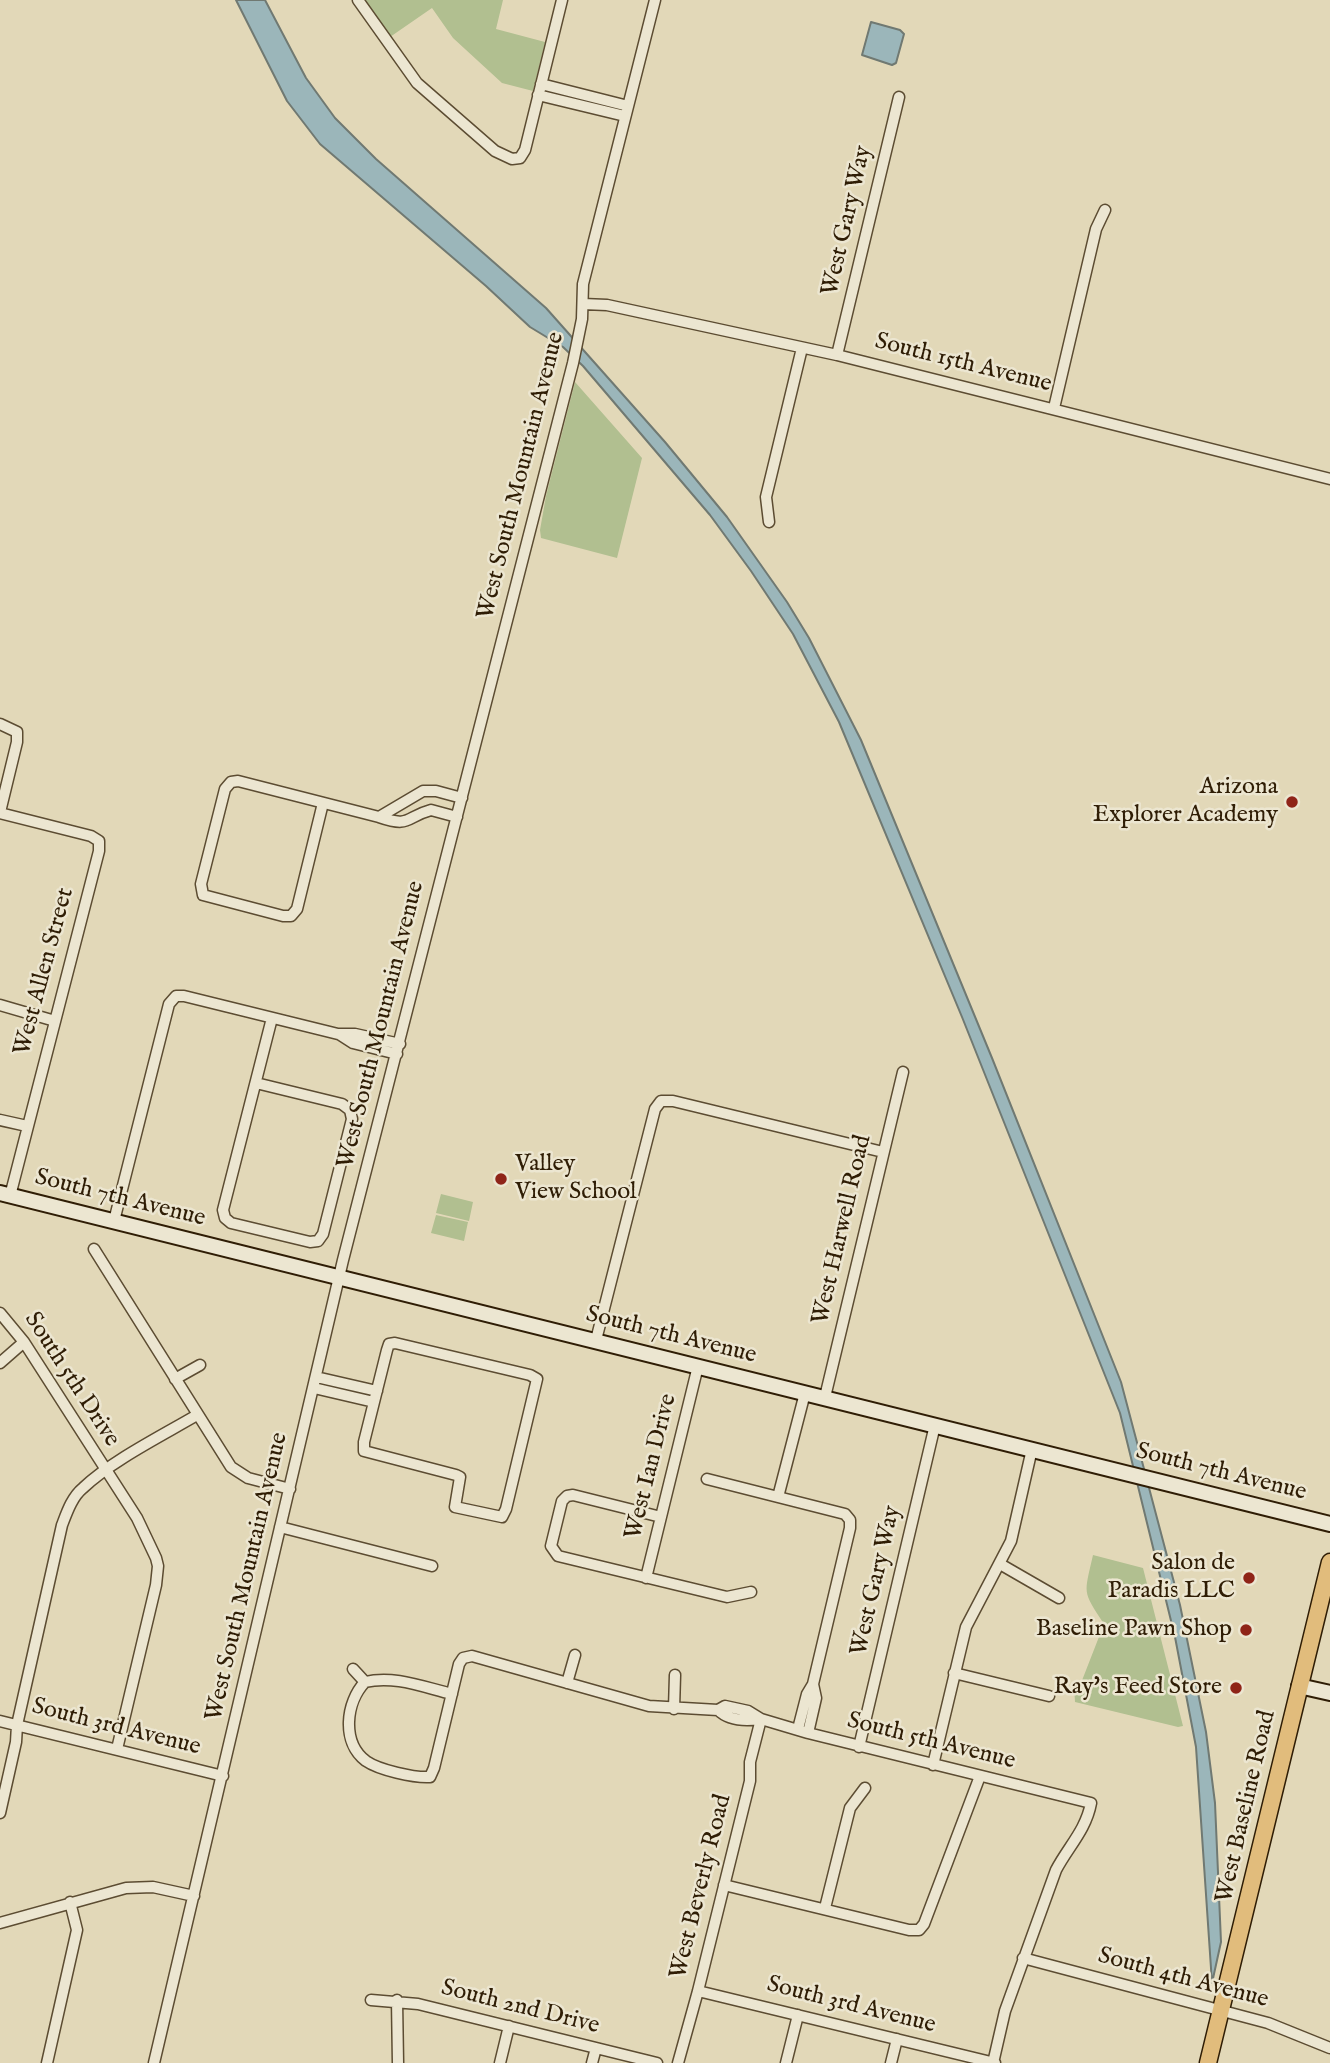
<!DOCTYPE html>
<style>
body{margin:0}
canvas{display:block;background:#e2d8b8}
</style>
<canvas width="1330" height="2063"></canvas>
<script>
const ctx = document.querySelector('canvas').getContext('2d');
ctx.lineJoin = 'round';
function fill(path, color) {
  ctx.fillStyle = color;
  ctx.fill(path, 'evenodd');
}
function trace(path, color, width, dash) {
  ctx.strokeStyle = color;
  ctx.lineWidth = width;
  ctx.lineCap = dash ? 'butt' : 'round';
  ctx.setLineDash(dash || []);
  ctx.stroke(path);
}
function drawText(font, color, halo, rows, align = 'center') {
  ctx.font = font + ' "IM FELL English",serif';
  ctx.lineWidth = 5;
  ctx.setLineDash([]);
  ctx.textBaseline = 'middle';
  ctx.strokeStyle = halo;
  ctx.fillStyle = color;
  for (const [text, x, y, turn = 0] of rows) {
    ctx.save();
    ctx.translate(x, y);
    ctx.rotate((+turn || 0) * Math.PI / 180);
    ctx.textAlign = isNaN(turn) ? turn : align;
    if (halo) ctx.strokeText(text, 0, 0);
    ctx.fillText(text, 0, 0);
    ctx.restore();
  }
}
fill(new Path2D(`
 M365 0H503L496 29 545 42 533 91 502 83 453 38 432 8 390 37Z
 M575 382 642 458 617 558 541 538 540 530 546 496Z
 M441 1194 473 1202 469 1221 436 1213Z
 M436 1215 468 1222 464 1241 431 1233Z
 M1093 1555 1143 1568 1183 1726 1178 1727 1075 1702 1074 1686 1081 1683 1104 1624C1082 1590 1084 1595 1093 1555Z`), '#b1bf90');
const water = new Path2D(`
 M236 0H265L306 78 335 118 376 159 546 308 665 442 727 517 787 602 809 638 861 740 992 1058 1121 1382 1180 1605 1206 1732 1215 1803 1221 1942 1212 1983 1196 1747 1175 1637 1120 1413 962 1017 839 722 793 634 751 571 710 515 583 366 563 347 530 327 486 286 320 144 287 101Z
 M871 22 900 30 904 34 896 63 892 65 862 55Z`);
fill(water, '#9bb6ba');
trace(water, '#707972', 2);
const street = new Path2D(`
 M358 0 417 83 495 151 512 159 520 158 525 150 562 0
 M541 84 628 106
 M538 95 625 116
 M583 304 607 305 837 355 1330 479
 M837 355 899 97
 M1054 408 1096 229 1105 210
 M769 522 766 497 802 348
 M0 724 17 732V742L0 812
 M323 803 297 909 291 916H283L203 895 201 884 225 789 231 782 238 781 379 817C411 828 405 817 431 810L457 817
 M0 813 91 836 99 841V851L10 1196
 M379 817 423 791H436L462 798
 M0 1005 55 1021
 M339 1034 353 1043 397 1054
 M256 1083 342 1104 350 1110 352 1119 323 1234 318 1241 310 1242 231 1223 225 1218 223 1210 272 1018
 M0 1120 27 1126
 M114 1221 169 1004 176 996H184L338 1034H355L400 1044
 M94 1249 231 1467 248 1478 290 1489
 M0 1313 24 1342 137 1518 156 1558 158 1566 156 1585 117 1749
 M596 1340 655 1109 661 1101H673L883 1152
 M395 1343 530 1375 537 1379 506 1509 502 1517 455 1507 460 1477 456 1475 364 1451V1442L387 1350 389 1344Z
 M0 1363 24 1342
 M316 1377 377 1391
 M175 1379 200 1365
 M314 1388 374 1402
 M825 1397 903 1072
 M707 1479 845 1514 850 1520V1528L813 1684 807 1694 798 1729
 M778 1497 805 1393
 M661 1517 573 1495 567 1496 562 1501 551 1546 558 1556 727 1597 751 1592
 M280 1527 432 1566
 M1000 1564 1059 1598
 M646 1578 698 1366
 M353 1669 365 1682
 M954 1673 1049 1696
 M365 1682C346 1702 341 1742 366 1761 379 1770 414 1778 430 1777L434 1768 459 1664 463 1658 472 1656 649 1706 718 1710 725 1706 748 1711 761 1719 808 1733 1091 1803C1086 1830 1068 1847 1056 1870L1005 2011 993 2063
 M365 1682C394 1675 423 1687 452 1694
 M567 1683 575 1655
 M674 1709 675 1675
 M718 1710C729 1721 746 1721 760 1719
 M0 1721 223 1776
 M808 1733 816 1698 813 1684
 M859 1747 935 1425
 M933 1765 966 1627 1011 1541 1032 1449
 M0 1813 16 1742 17 1725 62 1525C67 1512 72 1497 83 1488 111 1461 163 1435 197 1415
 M724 1885 909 1930H919L924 1924 980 1776
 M825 1908 850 1808 865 1788
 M0 1923 126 1888 153 1887 194 1896
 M1023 1958 1268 2023 1330 2048
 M698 1991 995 2063
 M371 2000 418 2004 657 2063
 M397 2000 398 2063
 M47 2063 77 1930 70 1902
 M154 2063 343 1260 573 363 582 319 583 284 655 0
 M500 2063 509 2026
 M592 2063 596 2048
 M678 2063 698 1991 750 1781V1762L761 1719
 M786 2063 798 2015
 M891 2063 897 2039`);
const secondary = new Path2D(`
 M0 1193 1330 1524
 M1299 1686 1330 1693`);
const primary = new Path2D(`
 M1208 2063 1330 1562`);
trace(street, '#5c4c32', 13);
trace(secondary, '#2f1d05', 18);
trace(primary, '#2f1d05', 19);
trace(street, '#ece6d1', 10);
trace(secondary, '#ece6d1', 14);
trace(primary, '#e1bc7c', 16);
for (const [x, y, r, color] of [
 [1292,802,7,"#8f2418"],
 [501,1179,7,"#8f2418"],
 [1249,1578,7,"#8f2418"],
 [1246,1630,7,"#8f2418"],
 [1236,1688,7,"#8f2418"]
]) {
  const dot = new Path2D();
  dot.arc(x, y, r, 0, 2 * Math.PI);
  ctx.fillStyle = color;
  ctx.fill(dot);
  trace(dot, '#ece6d1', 2.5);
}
drawText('24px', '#2f1d05', '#ece6d1', [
 ["West Gary Way",848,221,-77],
 ["South 15th Avenue",963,364,14],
 ["West South Mountain Avenue",522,476,-76],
 ["West Allen Street",45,972,-75],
 ["West South Mountain Avenue",382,1025,-76],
 ["South 7th Avenue",120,1199,14],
 ["West Harwell Road",843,1230,-77],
 ["South 7th Avenue",671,1336,14],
 ["South 5th Drive",71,1380,57],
 ["West Ian Drive",652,1467,-76],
 ["South 7th Avenue",1221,1473,14],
 ["West South Mountain Avenue",248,1577,-77],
 ["West Gary Way",877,1581,-77],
 ["South 3rd Avenue",116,1728,14],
 ["South 5th Avenue",931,1742,14],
 ["West Baseline Road",1247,1807,-77],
 ["West Beverly Road",702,1887,-76],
 ["South 4th Avenue",1183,1979,15],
 ["South 3rd Avenue",851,2006,14],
 ["South 2nd Drive",520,2008,14]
]);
drawText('24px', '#2f1d05', '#ece6d1', [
 ["Arizona",1278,788],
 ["Explorer Academy",1278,816],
 ["Valley",515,1165,"left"],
 ["View School",515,1193,"left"],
 ["Salon de",1235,1564],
 ["Paradis LLC",1235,1592],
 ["Baseline Pawn Shop",1232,1630],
 ["Ray's Feed Store",1222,1688]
], 'right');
</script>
